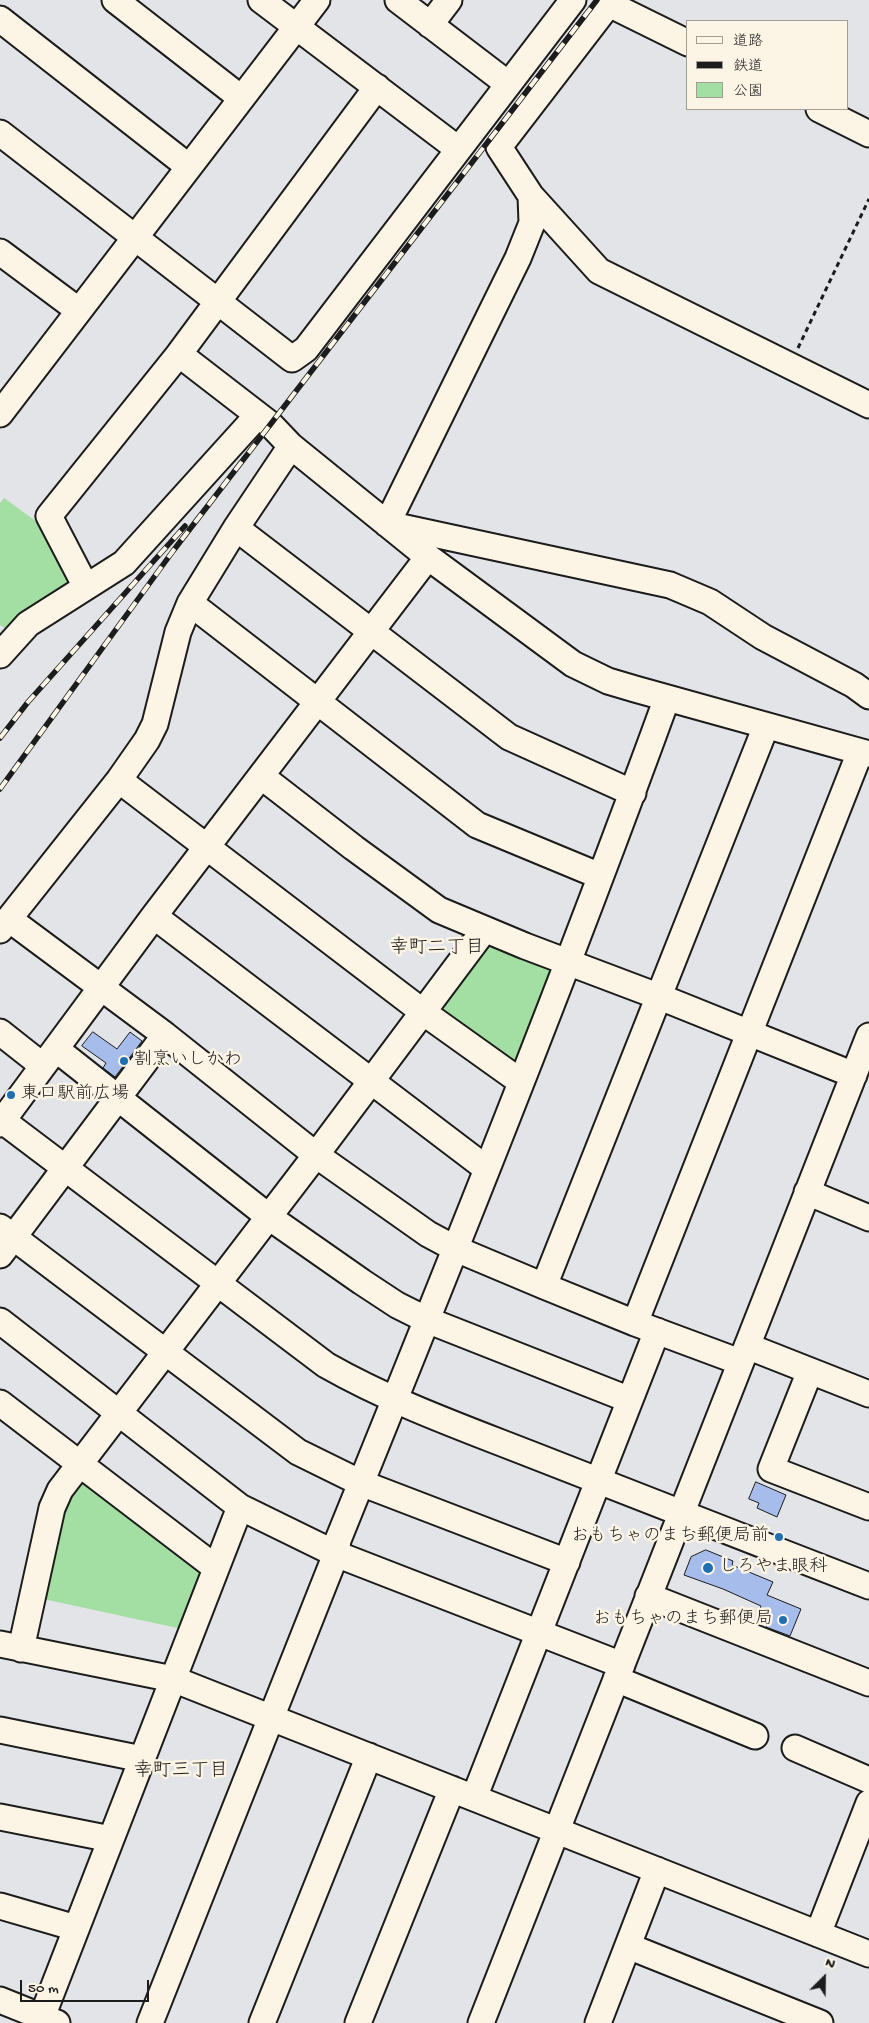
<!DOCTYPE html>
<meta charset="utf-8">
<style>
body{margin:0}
#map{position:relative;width:869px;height:2023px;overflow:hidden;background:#e2e4e7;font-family:"Gochi Hand","Klee One",sans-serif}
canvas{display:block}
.legend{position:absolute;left:686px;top:20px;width:162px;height:90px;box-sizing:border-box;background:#fcf5e5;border:1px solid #a29e95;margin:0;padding:6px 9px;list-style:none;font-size:15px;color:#1c1c1c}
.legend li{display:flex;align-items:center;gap:10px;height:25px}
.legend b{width:25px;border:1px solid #a29e95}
.north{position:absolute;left:799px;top:1953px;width:50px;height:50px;-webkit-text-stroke:4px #fcf5e5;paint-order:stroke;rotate:23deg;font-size:14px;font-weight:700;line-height:20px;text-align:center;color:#1c1c1c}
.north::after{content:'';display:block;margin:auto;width:18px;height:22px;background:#1c1c1c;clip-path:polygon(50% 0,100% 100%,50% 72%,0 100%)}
.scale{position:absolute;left:20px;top:1980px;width:129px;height:22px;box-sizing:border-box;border:2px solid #1c1c1c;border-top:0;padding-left:6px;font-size:15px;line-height:18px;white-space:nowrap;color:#1c1c1c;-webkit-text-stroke:4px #fcf5e5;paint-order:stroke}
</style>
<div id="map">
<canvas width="869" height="2023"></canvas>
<ul class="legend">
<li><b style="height:6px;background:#fcf5e5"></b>道路</li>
<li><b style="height:6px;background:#1c1c1c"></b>鉄道</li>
<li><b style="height:14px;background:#a3dea3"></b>公園</li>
</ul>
<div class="north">N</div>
<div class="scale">50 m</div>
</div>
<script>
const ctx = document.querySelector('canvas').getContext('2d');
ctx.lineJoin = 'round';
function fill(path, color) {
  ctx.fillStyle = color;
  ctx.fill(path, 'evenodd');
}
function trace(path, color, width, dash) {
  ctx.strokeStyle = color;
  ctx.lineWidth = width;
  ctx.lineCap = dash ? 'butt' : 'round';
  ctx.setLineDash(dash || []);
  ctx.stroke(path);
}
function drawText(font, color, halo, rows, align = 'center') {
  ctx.font = font + ' "Gochi Hand","Klee One",sans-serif';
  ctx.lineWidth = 5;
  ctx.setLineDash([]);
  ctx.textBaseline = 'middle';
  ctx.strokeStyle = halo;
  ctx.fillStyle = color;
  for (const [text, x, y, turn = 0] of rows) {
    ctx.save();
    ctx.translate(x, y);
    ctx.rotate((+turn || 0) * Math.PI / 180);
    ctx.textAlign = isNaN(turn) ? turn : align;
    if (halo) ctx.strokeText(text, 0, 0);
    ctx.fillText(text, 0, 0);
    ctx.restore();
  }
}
fill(new Path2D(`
 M4 498 44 527 78 586 17 616 6 629 0 625V503Z
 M490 940 555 968 515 1068 435 1009Z
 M78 1478 207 1574 182 1629 39 1598 62 1503Z`), '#a3dea3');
const building = new Path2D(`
 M93 1032 117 1049 130 1032 142 1041 115 1077 103 1068 106 1063 82 1046Z
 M756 1482 786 1495 777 1517 757 1508 759 1503 749 1499Z
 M706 1550 733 1561 732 1565 773 1582 767 1595 801 1609 790 1636 766 1627 770 1617 759 1612 761 1606 723 1589 684 1575 691 1557Z`);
fill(building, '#a6bdeb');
trace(building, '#1c1c1c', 1);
const minor = new Path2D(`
 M115 0 241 98
 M261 0 458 149
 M398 0 508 84
 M612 0 499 147 531 196 532 223 518 258 387 524 670 585 710 602 763 637 854 685 869 696
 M609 4 688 43
 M0 19 189 167
 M430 25 449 0
 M377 87 179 354 271 425 291 446 428 557 573 664 608 681 635 689 869 754
 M819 109 869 134
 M0 133 292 359 306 349 573 0
 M531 196 599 271 869 405
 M0 252 78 310
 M0 414 317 0
 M236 528 509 737 633 793
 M86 587 49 516 179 354
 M190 603 477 825 600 876
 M0 655 28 624 124 563 258 415
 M261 776 354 848 439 910 525 946 660 997 854 1075
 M119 780 423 1012 521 1082
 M154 916 487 1169
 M9 919 165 1035 316 1155 428 1234 456 1249 544 1286 635 1323 740 1362
 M0 930 119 780 147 740 155 724 178 632 190 603 236 528 291 446
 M0 1032 43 1066
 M56 1049 269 1217 362 1282 397 1305 427 1320 630 1400
 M3 1121 326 1365C391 1402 461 1427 530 1454 643 1499 756 1542 869 1586
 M0 1124 154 916 428 557
 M807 1192 869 1218
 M0 1227 298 1452 361 1483 567 1562
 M0 1255 165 1035
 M544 1286 766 726
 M0 1321 240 1507 336 1554 622 1665
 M635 1323 860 752
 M747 1346 869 1394
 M810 1371 771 1469 869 1507
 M0 1403 216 1568
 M648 1596 869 1683
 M0 1644 173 1679 869 1954
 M21 1649 52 1508 60 1490 316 1155 485 929
 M616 1679 755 1736
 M0 1730 142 1759
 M795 1748 869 1780
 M474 1798 657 1331
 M0 1817 111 1839
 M0 1906 76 1928
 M818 1934 869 1803
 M628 1946 820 2023
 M0 2000 57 2023
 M42 2017 240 1507
 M150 2023 336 1554 338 1540C451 1261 564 981 667 698
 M262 2023 369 1756
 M358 2023 452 1789
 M481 2023 869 1036
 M598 2023 657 1870`);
trace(minor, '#1c1c1c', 29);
trace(new Path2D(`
 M798 348 869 199`), '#1c1c1c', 3, [5, 4]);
trace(minor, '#fcf5e5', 25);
const rail = new Path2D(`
 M0 738 28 702 185 526
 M0 789 173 551 597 0`);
trace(rail, '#1c1c1c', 5.5);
trace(rail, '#fcf5e5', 4, [11]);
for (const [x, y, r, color] of [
 [124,1061,5,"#1f6fb2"],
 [11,1095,5,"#1f6fb2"],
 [779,1537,5,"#1f6fb2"],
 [708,1568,6,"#1f6fb2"],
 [783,1620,5,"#1f6fb2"]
]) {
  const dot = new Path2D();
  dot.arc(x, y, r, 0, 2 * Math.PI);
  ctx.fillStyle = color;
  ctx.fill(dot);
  trace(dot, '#fcf5e5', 2);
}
drawText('18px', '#1c1c1c', '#fcf5e5', [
 ["割烹いしかわ",134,1061],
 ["東口駅前広場",21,1095],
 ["おもちゃのまち郵便局前",769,1537,"right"],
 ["しろやま眼科",719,1568],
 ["おもちゃのまち郵便局",773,1620,"right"]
], 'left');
drawText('19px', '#1c1c1c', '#fcf5e5', [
 ["幸町二丁目",437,949],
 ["幸町三丁目",181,1772]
]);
</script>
